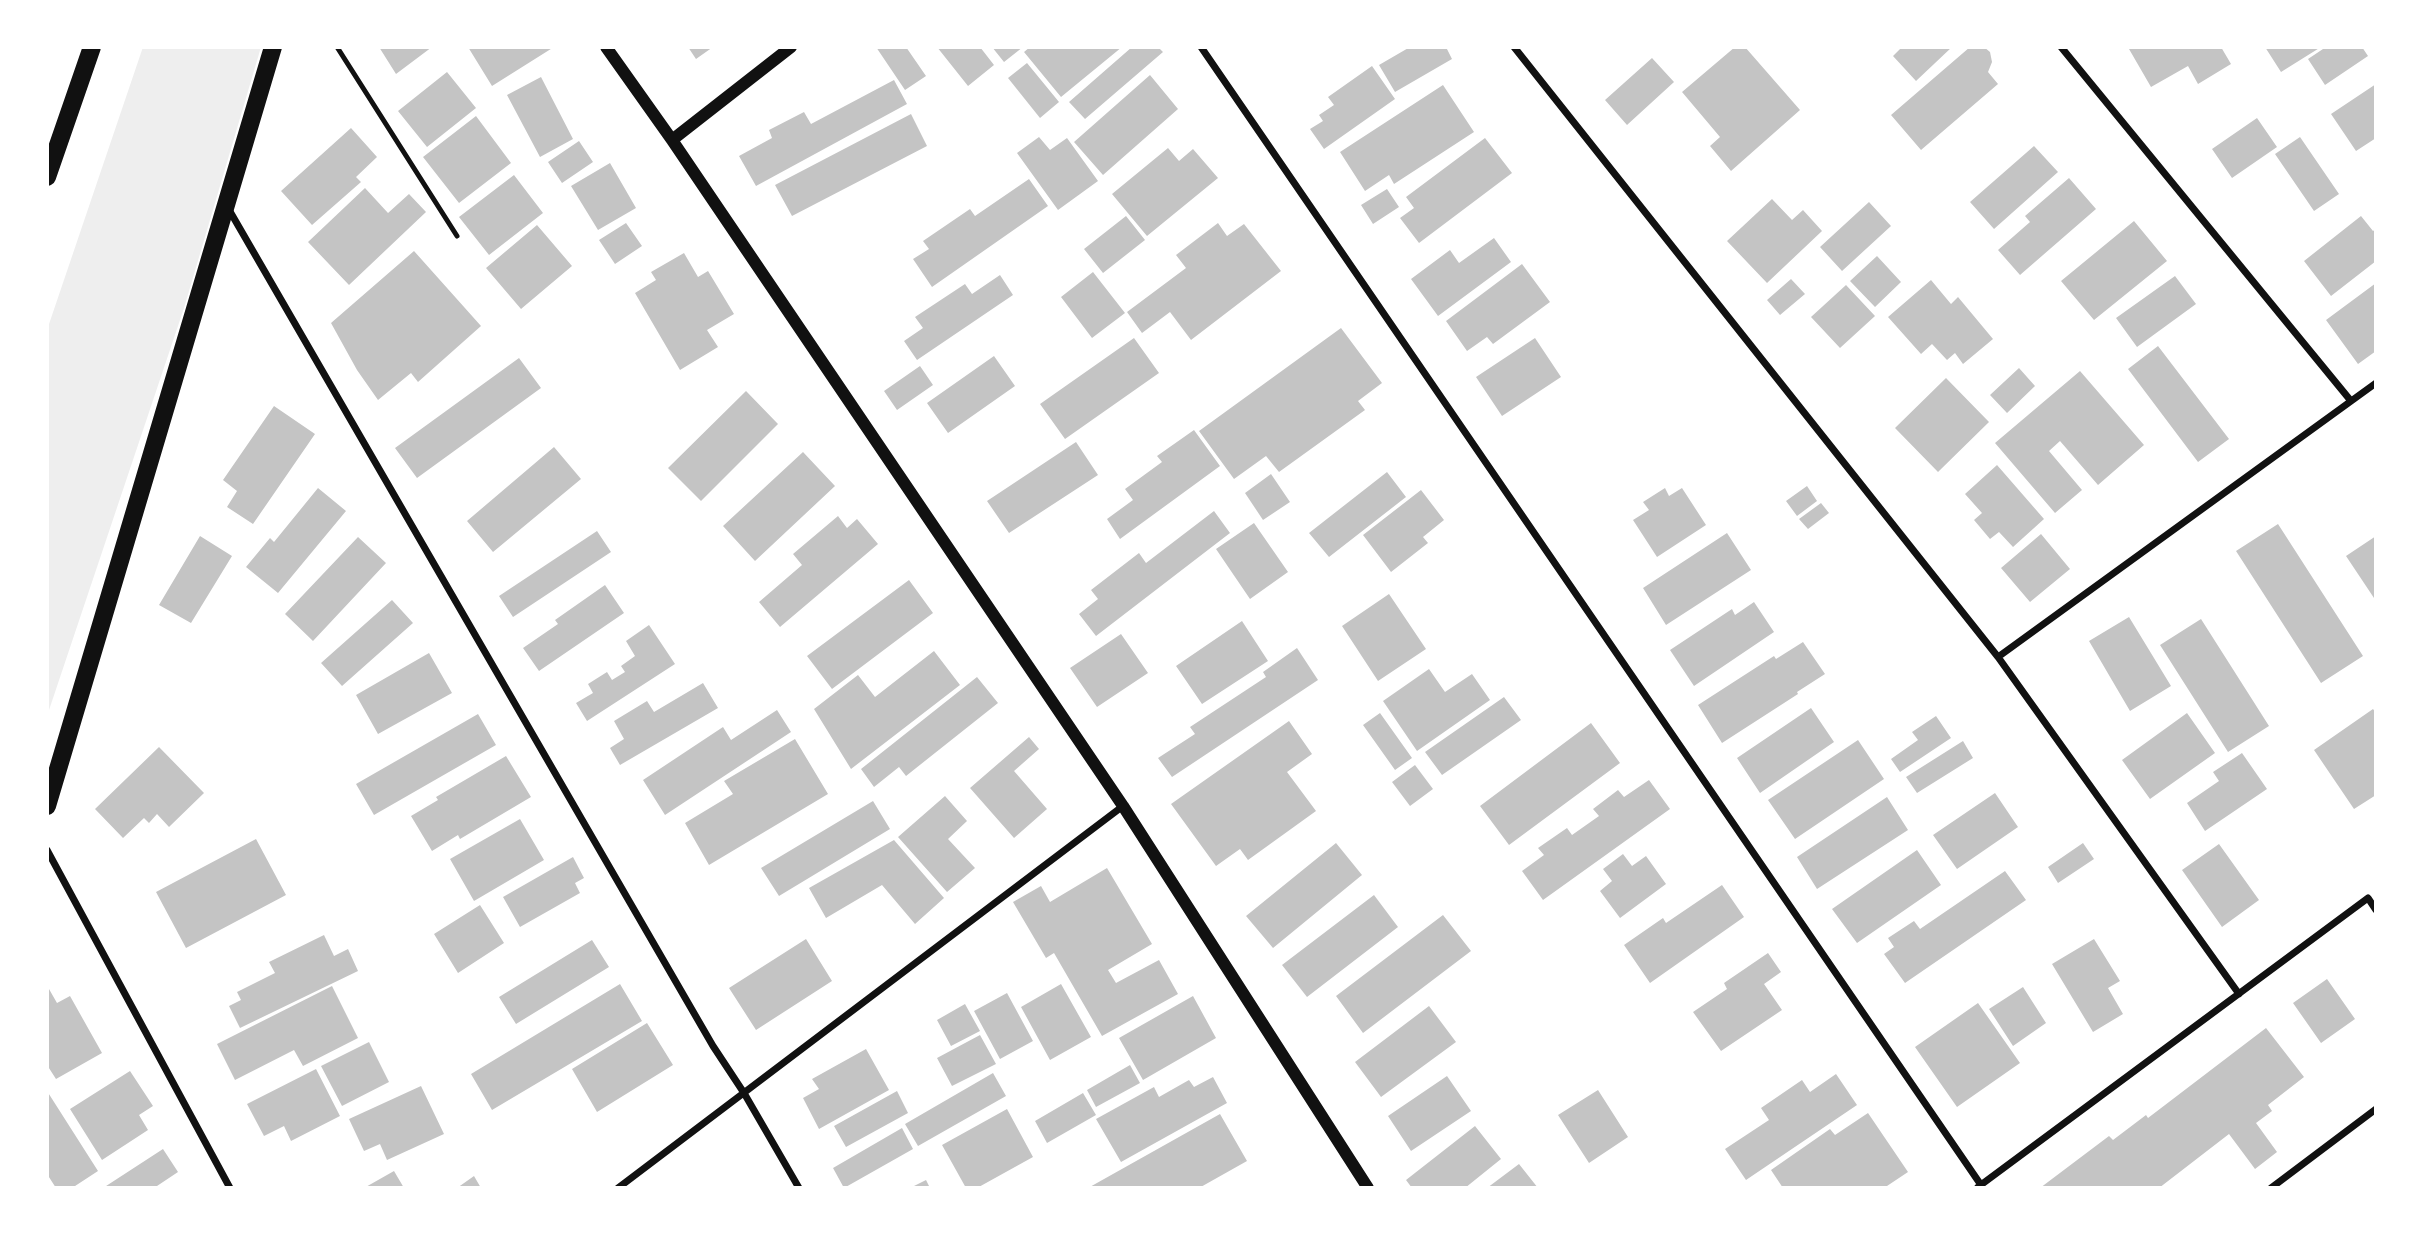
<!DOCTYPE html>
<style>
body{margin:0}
#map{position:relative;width:2423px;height:1235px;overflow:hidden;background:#fff;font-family:"Public Sans",sans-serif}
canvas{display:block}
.frame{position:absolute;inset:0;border:49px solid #fff;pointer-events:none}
</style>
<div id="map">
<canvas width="2423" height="1235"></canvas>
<div class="frame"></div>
</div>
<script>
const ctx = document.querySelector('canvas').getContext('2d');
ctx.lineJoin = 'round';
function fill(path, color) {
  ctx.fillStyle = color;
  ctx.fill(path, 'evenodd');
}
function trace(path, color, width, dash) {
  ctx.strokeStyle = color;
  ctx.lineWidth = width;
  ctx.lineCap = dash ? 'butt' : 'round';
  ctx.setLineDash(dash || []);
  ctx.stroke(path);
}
fill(new Path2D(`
 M143 47H261L184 308 47 716V330Z`), '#eee');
fill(new Path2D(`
 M379 47H432L396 74Z
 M468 47H554L492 86Z
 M688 47H713L696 59Z
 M876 47H906L926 76 905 90Z
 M937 47H980L994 65 968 86Z
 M992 47H1023L1004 62Z
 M1030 47H1122L1061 97 1024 52Z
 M1132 47H1158L1163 52 1085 119 1069 102Z
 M1410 47H1446L1452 59 1395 92 1379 65Z
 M1735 47H1745L1800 110 1731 171 1710 146 1720 137 1682 92Z
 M1902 47H1952L1916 81 1893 56Z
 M1970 47H1984L1990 52 1992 62 1988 72 1998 84 1921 150 1891 115Z
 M2132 47H2221L2231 64 2198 84 2188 66 2151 87 2129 49Z
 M2265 47H2321L2281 72Z
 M2326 47H2362L2368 56 2325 85 2308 59Z
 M1652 58 1674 82 1627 125 1605 100Z
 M1027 63 1059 102 1040 118 1008 78Z
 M1372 66 1395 99 1324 149 1310 129 1323 121 1319 115 1334 105 1328 97Z
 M447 72 476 108 427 147 398 111Z
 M1150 75 1178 109 1103 175 1074 142Z
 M541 77 573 139 540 157 507 95Z
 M894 80 907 104 756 186 739 156 772 138 769 130 804 112 811 124Z
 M2376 84V138L2356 151 2331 114Z
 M1443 85 1474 132 1394 184 1389 175 1365 191 1340 152Z
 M911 114 927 146 792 216 775 185Z
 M476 116 511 163 459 203 423 157Z
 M2257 118 2277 147 2232 178 2212 149Z
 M351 128 377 157 356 177 361 182 312 225 281 191Z
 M1039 137 1050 150 1067 138 1098 181 1058 210 1017 153Z
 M2300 137 2339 194 2314 211 2275 154Z
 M1485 138 1512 173 1419 243 1400 218 1414 208 1406 197Z
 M579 141 593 162 562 183 548 162Z
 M2034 146 2058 172 1994 229 1970 202Z
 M1168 148 1179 161 1193 149 1218 178 1147 236 1112 194Z
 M610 163 636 208 598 230 571 186Z
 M514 175 543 213 489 255 459 217Z
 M2069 178 2096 209 2020 275 1998 250 2030 222 2025 216Z
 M1029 179 1048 206 932 287 913 259 929 249 923 241 970 209 975 216Z
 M365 188 388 213 409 194 426 212 349 285 308 242Z
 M1387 189 1399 207 1373 224 1361 205Z
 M1772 199 1792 220 1803 210 1822 231 1767 283 1727 241Z
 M1869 202 1891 226 1842 271 1820 247Z
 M1126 216 1145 240 1103 273 1084 249Z
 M2361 216 2373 231 2376 229V261L2331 296 2304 261Z
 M2134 221 2167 261 2094 320 2061 281Z
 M626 223 642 246 615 264 599 240Z
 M1218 223 1227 236 1244 224 1281 271 1191 340 1170 312 1142 333 1127 312 1186 268 1176 255Z
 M537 225 572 266 521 309 486 268Z
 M1494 238 1511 262 1438 316 1411 279 1450 250 1459 263Z
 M414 251 481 326 418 382 411 373 378 400 357 370 331 323Z
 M684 253 698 277 708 271 734 314 707 330 718 347 680 370 635 293 656 280 651 272Z
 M1877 256 1901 282 1875 307 1850 281Z
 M1522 264 1550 302 1493 344 1487 337 1467 351 1446 321Z
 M1093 272 1125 313 1092 338 1061 297Z
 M1000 275 1013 295 917 360 904 341 923 328 915 317 965 284 972 294Z
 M2175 276 2196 304 2137 347 2116 318Z
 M1791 279 1805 294 1780 315 1767 300Z
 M1931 280 1951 304 1958 297 1993 339 1963 364 1955 353 1947 360 1932 344 1921 354 1888 317Z
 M2376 283V351L2358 364 2326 320Z
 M1846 285 1875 316 1840 348 1811 317Z
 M1341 328 1382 383 1358 401 1365 410 1279 472 1266 456 1234 479 1199 431Z
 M1134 338 1159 373 1065 439 1040 404Z
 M1535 338 1561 377 1502 416 1476 377Z
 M2158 346 2229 439 2198 462 2128 369Z
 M994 356 1015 386 948 433 927 403Z
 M519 358 541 388 417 478 395 448Z
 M920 366 933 385 897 410 884 391Z
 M2019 368 2035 386 2007 413 1990 395Z
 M2080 371 2144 445 2098 485 2060 441 2049 451 2082 490 2055 513 1995 443Z
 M1946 378 1989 422 1938 472 1895 428Z
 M746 391 778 424 701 501 668 468Z
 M274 406 315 434 253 524 227 507 237 491 223 480Z
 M1194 430 1220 466 1120 539 1107 519 1133 500 1125 489 1162 462 1157 456Z
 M1076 442 1098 475 1009 533 987 501Z
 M554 447 581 479 493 552 467 521Z
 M803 452 835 486 755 561 723 526Z
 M1997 465 2044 519 2013 547 1999 532 1990 539 1974 520 1982 513 1965 494Z
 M1387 472 1406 497 1329 557 1309 533Z
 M1271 474 1290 502 1263 520 1245 493Z
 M1807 486 1817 501 1797 516 1786 501Z
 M318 488 346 511 278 593 246 567 270 538 274 542Z
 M1665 488 1669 496 1682 488 1706 525 1657 557 1633 520 1649 510 1643 502Z
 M1421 490 1444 520 1423 537 1428 543 1391 572 1363 535Z
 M1821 503 1829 513 1808 529 1799 519Z
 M1214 511 1230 533 1096 636 1079 614 1098 599 1091 590 1139 553 1146 563Z
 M838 516 847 528 857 519 878 544 780 627 759 602 802 565 793 554Z
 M1254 523 1288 572 1250 599 1216 549Z
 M2278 524 2363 656 2321 683 2236 551Z
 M597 531 611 552 513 617 499 596Z
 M1727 533 1751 570 1666 625 1643 588Z
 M2041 534 2070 569 2030 602 2001 568Z
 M200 536 232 556 191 623 159 605Z
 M2376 536V601L2346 556Z
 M358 537 386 563 313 641 285 614Z
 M909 580 933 613 832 689 807 656Z
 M605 585 624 613 539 671 523 648 558 624 555 620Z
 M1389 594 1426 649 1378 681 1342 626Z
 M392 600 413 623 342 686 321 663Z
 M1754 602 1774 632 1694 686 1670 650 1732 609 1735 615Z
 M2129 617 2171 686 2130 711 2089 641Z
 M2201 619 2269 726 2228 752 2160 645Z
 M1242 621 1268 661 1202 704 1176 666Z
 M649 625 675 664 587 721 576 703 593 693 588 684 607 672 612 680 625 672 621 666 635 656 626 641Z
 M1121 634 1148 673 1097 707 1070 668Z
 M1803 642 1825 674 1797 692 1798 694 1722 743 1698 705 1774 656 1776 659Z
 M1297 648 1318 680 1172 777 1158 758 1195 734 1190 727 1266 677 1263 672Z
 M934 651 960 685 851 769 814 709 858 675 875 697Z
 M429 653 452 693 378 734 356 695Z
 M1429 669 1445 692 1472 674 1490 700 1417 751 1383 701Z
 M977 677 998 703 906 776 899 767 874 787 861 769Z
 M703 683 718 708 620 765 610 748 624 739 614 721 647 701 654 712Z
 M1504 697 1521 720 1442 775 1425 752Z
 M1811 708 1834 742 1760 793 1737 758Z
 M2373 709 2376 713V795L2354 809 2314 750Z
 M777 710 791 732 665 815 643 780 723 727 731 740Z
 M1380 713 1412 758 1395 770 1363 725Z
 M2187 713 2215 753 2150 799 2122 760Z
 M478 714 496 745 374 815 356 784Z
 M1936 716 1951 738 1900 772 1891 759 1918 740 1912 732Z
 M1289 721 1312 754 1287 772 1316 811 1248 860 1240 849 1216 866 1171 804Z
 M1591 723 1620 763 1509 845 1480 806Z
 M1029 737 1039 749 1014 771 1047 809 1014 838 970 788Z
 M795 739 828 794 709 865 685 823 733 794 724 781Z
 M1858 740 1884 779 1795 839 1768 800Z
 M1963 741 1973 758 1917 793 1906 777Z
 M159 747 204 793 169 827 157 814 149 823 144 818 123 838 95 809Z
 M2242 753 2267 789 2205 831 2187 803 2219 781 2213 772Z
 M506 756 531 797 460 839 458 835 432 851 411 816 438 800 436 797Z
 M1415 765 1433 789 1410 806 1392 782Z
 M1649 780 1670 809 1543 900 1522 871 1544 855 1538 848 1567 828 1572 835 1599 816 1593 809 1618 790 1624 797Z
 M1995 793 2018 827 1957 869 1933 835Z
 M945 796 967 821 948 839 975 868 947 892 898 837Z
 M1887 797 1908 830 1817 889 1797 857Z
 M873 801 890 829 779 896 761 868Z
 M520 819 544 860 474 901 450 859Z
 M256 839 286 895 186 948 156 892Z
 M894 840 944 898 915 924 882 885 826 918 809 888Z
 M1336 843 1362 875 1273 948 1246 916Z
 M2083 843 2094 859 2058 883 2048 867Z
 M2219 844 2259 900 2222 927 2182 870Z
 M1917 850 1941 885 1857 943 1832 909Z
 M1623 854 1632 866 1646 856 1666 884 1620 918 1600 891 1612 881 1603 869Z
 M573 857 584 878 575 883 580 893 520 927 503 897Z
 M1107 868 1152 944 1108 970 1116 983 1159 960 1178 994 1102 1036 1054 953 1046 958 1013 902 1041 886 1050 902Z
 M2005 871 2026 900 1905 983 1884 954 1894 947 1888 938 1914 921 1920 929Z
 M1722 885 1744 917 1650 983 1624 945 1663 918 1666 923Z
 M1374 895 1398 927 1307 997 1282 965Z
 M480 905 504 943 458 973 434 934Z
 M1443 915 1471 951 1363 1033 1336 996Z
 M324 935 334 956 348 949 358 971 240 1028 229 1006 241 1000 237 992 275 973 269 962Z
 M806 939 832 981 756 1030 729 988Z
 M2094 939 2120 981 2108 988 2123 1014 2093 1032 2052 964Z
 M592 940 609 967 516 1024 499 997Z
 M1768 953 1781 972 1764 984 1782 1010 1721 1051 1693 1012 1727 989 1724 983Z
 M2327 979 2355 1019 2321 1043 2293 1003Z
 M620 984 642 1021 492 1110 471 1074Z
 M1061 984 1091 1037 1050 1060 1021 1007Z
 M332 986 358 1038 303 1066 294 1050 235 1080 217 1044Z
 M2023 987 2046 1023 2013 1046 1989 1009Z
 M49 989 57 1003 70 996 102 1053 56 1079 47 1065V991Z
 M1007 993 1033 1041 1000 1059 974 1011Z
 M1193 996 1216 1038 1143 1080 1119 1038Z
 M1978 1003 2020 1063 1957 1107 1915 1047Z
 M965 1004 980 1031 951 1046 937 1020Z
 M1429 1006 1456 1042 1381 1097 1355 1062Z
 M647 1023 673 1065 597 1112 572 1069Z
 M2266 1028 2304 1077 2268 1105 2272 1111 2256 1123 2277 1152 2255 1169 2229 1134 2159 1188H2040L2109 1136 2113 1140 2146 1115 2148 1118Z
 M980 1035 996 1064 952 1086 937 1058Z
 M369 1042 389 1082 342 1106 321 1066Z
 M866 1049 889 1090 819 1129 803 1098 819 1089 812 1079Z
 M1130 1065 1140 1083 1096 1107 1087 1090Z
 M316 1069 340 1116 291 1141 284 1126 264 1136 247 1104Z
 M130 1071 153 1106 139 1115 148 1130 102 1160 70 1109Z
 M993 1073 1006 1096 918 1146 905 1124Z
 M1836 1074 1857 1105 1746 1180 1725 1149 1769 1120 1761 1108 1802 1080 1810 1092Z
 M1447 1076 1471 1111 1411 1151 1388 1116Z
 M1213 1077 1227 1103 1121 1162 1096 1119 1154 1087 1159 1097 1189 1080 1194 1087Z
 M421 1086 444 1134 387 1160 380 1144 364 1151 349 1119Z
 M1598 1090 1628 1137 1589 1163 1558 1115Z
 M47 1091 98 1171 72 1188H56L47 1174Z
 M897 1091 908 1113 846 1147 834 1126Z
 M1083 1093 1096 1115 1047 1143 1035 1121Z
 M1007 1109 1033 1157 977 1188H966L942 1145Z
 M1868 1113 1908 1172 1884 1188H1783L1771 1170 1830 1129 1835 1135Z
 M1220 1114 1247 1161 1199 1188H1088Z
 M1475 1126 1501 1159 1465 1188H1412L1406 1180Z
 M902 1128 913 1149 844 1188 833 1168Z
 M163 1149 178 1172 154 1188H103Z
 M1519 1164 1538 1188H1487Z
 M394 1171 404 1188H364Z
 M474 1176 481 1188H457Z
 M926 1180 930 1188H910Z`), '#c4c4c4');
trace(new Path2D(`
 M337 47 457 236`), '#111', 5);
trace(new Path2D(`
 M1201 47 1981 1185
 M1514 47 1998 657 2239 994
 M2061 47 2351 401
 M228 208 713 1046 744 1093 799 1188
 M1998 657 2376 383
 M47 850 230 1188
 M1978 1187 2368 898 2376 910
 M618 1188 1123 806
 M2271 1188 2376 1109`), '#111', 7);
trace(new Path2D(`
 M606 47 672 140 1123 806 1368 1188
 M672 140 791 47`), '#111', 12);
trace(new Path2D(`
 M47 177 92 47
 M47 806 273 47`), '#111', 18);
</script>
